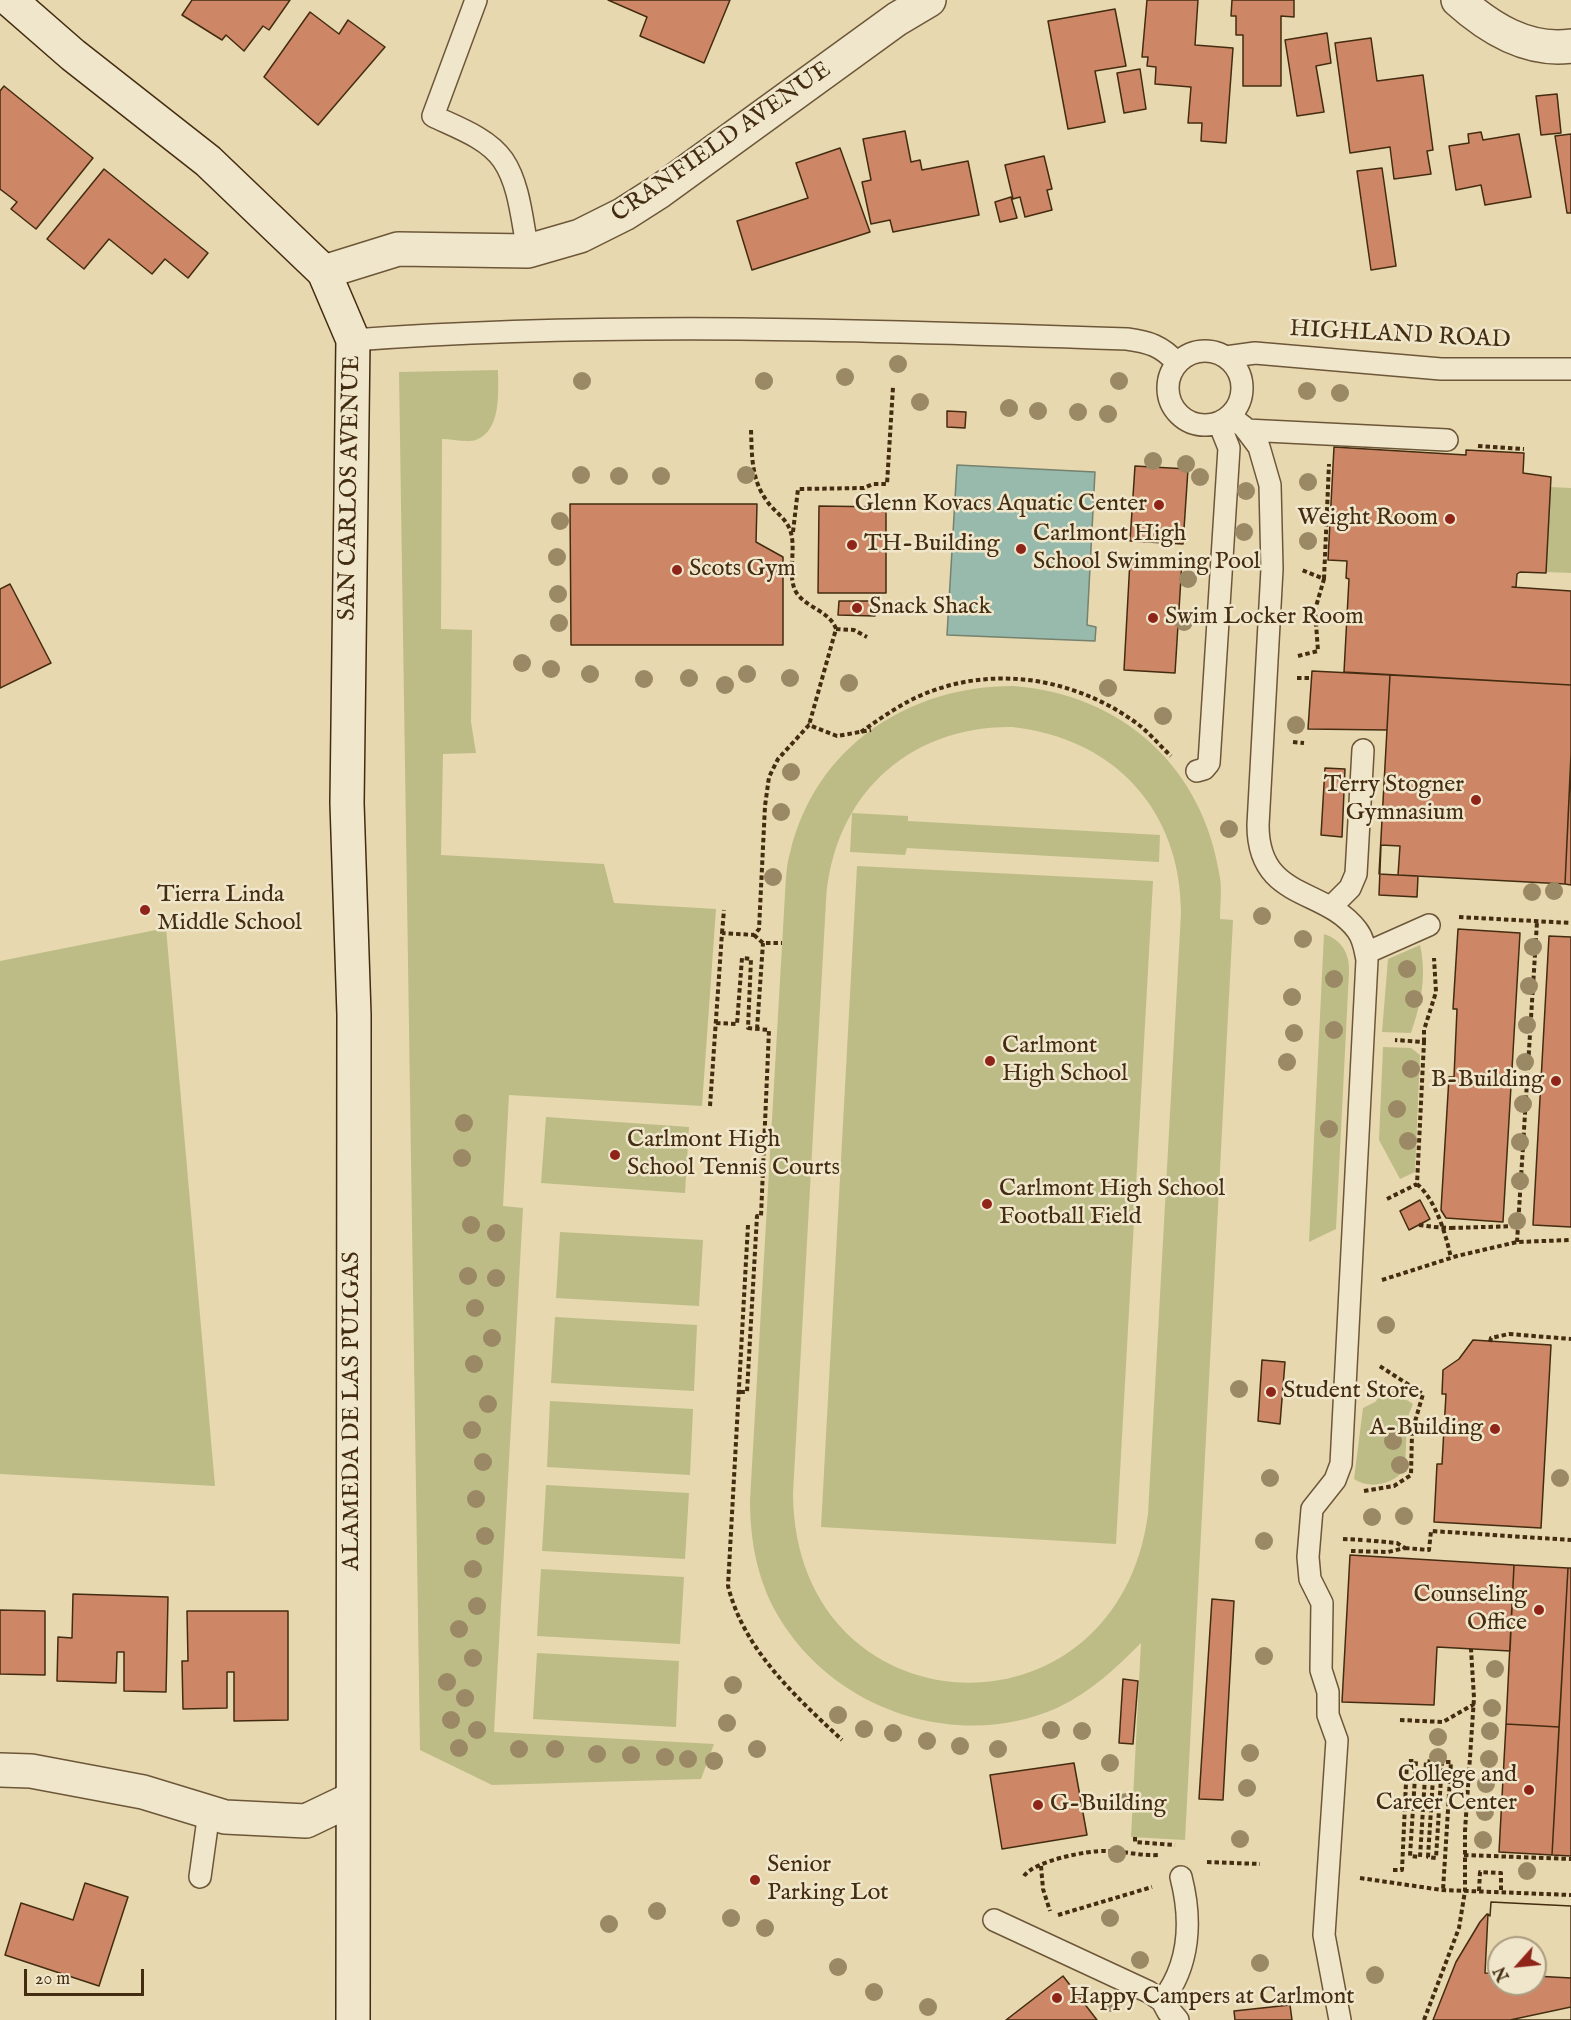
<!DOCTYPE html>
<style>
body{margin:0}
#map{position:relative;width:1571px;height:2020px;overflow:hidden;background:#e7d8af;font-family:"IM FELL English",serif}
canvas{display:block}
.north{position:absolute;left:1487px;top:1936px;width:60px;height:60px;box-sizing:border-box;background:#efe6cb;border:2px solid #ab9c80;border-radius:50%;rotate:243deg;font-size:16px;font-weight:700;line-height:24px;text-align:center;color:#442c10}
.north::after{content:'';display:block;margin:auto;width:21px;height:27px;background:#8f2418;clip-path:polygon(50% 0,100% 100%,50% 72%,0 100%)}
.scale{position:absolute;left:24px;top:1969px;width:120px;height:27px;box-sizing:border-box;border:3px solid #442c10;border-top:0;padding-left:8px;font-size:18px;line-height:21px;white-space:nowrap;color:#442c10;-webkit-text-stroke:4px #efe6cb;paint-order:stroke}
</style>
<div id="map">
<canvas width="1571" height="2020"></canvas>
<div class="north">N</div>
<div class="scale">20 m</div>
</div>
<script>
const ctx = document.querySelector('canvas').getContext('2d');
ctx.lineJoin = 'round';
function fill(path, color) {
  ctx.fillStyle = color;
  ctx.fill(path, 'evenodd');
}
function trace(path, color, width, dash) {
  ctx.strokeStyle = color;
  ctx.lineWidth = width;
  ctx.lineCap = dash ? 'butt' : 'round';
  ctx.setLineDash(dash || []);
  ctx.stroke(path);
}
function drawText(font, color, halo, rows, align = 'center') {
  ctx.font = font + ' "IM FELL English",serif';
  ctx.lineWidth = 5;
  ctx.setLineDash([]);
  ctx.textBaseline = 'middle';
  ctx.strokeStyle = halo;
  ctx.fillStyle = color;
  for (const [text, x, y, turn = 0] of rows) {
    ctx.save();
    ctx.translate(x, y);
    ctx.rotate((+turn || 0) * Math.PI / 180);
    ctx.textAlign = isNaN(turn) ? turn : align;
    if (halo) ctx.strokeText(text, 0, 0);
    ctx.fillText(text, 0, 0);
    ctx.restore();
  }
}
fill(new Path2D(`
 M498 370C498 391 502 430 476 440 466 443 452 439 442 439L441 629 472 630 471 722 476 753 443 754 441 855 604 864 614 903 716 909 702 1106 509 1095 503 1206 523 1208 494 1732 714 1744 701 1779 492 1785 420 1750 399 372Z
 M1550 487 1571 488V573L1546 572Z
 M1013 686C1123 694 1204 768 1220 878 1222 891 1220 906 1220 919L1233 920 1185 1840 1131 1837 1141 1643C1116 1668 1092 1691 1059 1707 958 1753 832 1710 777 1614 757 1579 750 1540 750 1500L785 894C786 881 786 866 790 853 815 747 908 686 1013 686ZM1012 727C1114 738 1181 810 1181 913L1148 1514C1116 1751 794 1733 793 1493L826 901C833 797 907 726 1012 727Z
 M852 813 908 816V821L1160 835 1159 862 907 848 905 855 850 852Z
 M857 866 1153 881 1116 1544 821 1527Z
 M166 928 215 1486 0 1474V961Z
 M1324 934C1342 940 1350 954 1349 972L1336 1229 1309 1242Z
 M1420 945C1427 976 1421 1004 1411 1033L1382 1032 1388 959Z
 M1383 1047 1411 1048 1420 1055 1415 1172 1400 1179 1379 1140Z
 M546 1117 689 1127 685 1193 541 1183Z
 M560 1232 703 1240 699 1306 556 1298Z
 M555 1317 697 1325 694 1391 551 1383Z
 M1388 1388 1413 1404 1407 1419 1405 1469C1394 1484 1370 1490 1354 1479L1363 1408 1375 1402Z
 M550 1401 693 1409 690 1475 547 1467Z
 M546 1485 689 1493 685 1559 542 1551Z
 M541 1569 684 1577 680 1644 537 1636Z
 M537 1653 679 1661 676 1727 533 1719Z`), '#bdbc86');
const water = new Path2D(`
 M957 465 1095 472 1087 625 1096 627 1095 641 947 635Z`);
fill(water, '#97baac');
trace(water, '#76816e', 1.5);
const building = new Path2D(`
 M192 0H290L269 30 263 26 244 51 226 35 222 40 182 15Z
 M608 0H730L704 63 640 36 647 17Z
 M1147 0H1198L1195 45 1233 48 1226 143 1201 141 1202 123H1188L1191 87 1155 84 1156 67 1147 66 1148 57H1142Z
 M1232 0H1294V17L1281 16V86H1243V35H1236V16H1231Z
 M1115 9 1126 66 1095 71 1105 122 1068 129 1048 21Z
 M310 12 339 34 348 20 385 47 318 125 264 77Z
 M1327 33 1331 63 1316 66 1324 112 1297 116 1285 40Z
 M1371 38 1377 81 1423 75 1433 150 1427 151 1431 174 1394 179 1390 147 1350 153 1335 43Z
 M1140 69 1146 109 1124 113 1117 73Z
 M4 86 93 158 36 229 11 209 17 202 0 189V91Z
 M1557 94 1561 133 1541 135 1536 96Z
 M905 131 911 162 920 160 922 170 968 161 979 215 893 232 890 220 871 224 862 182 871 180 863 139Z
 M1481 132 1483 140 1519 134 1531 197 1485 205 1481 185 1456 190 1449 146 1469 143 1468 134Z
 M1571 134V213H1567L1555 136Z
 M840 148 870 232 752 270 737 221 808 198 796 163Z
 M1044 156 1052 189 1047 190 1052 210 1025 217 1020 197 1013 199 1005 165Z
 M1382 168 1396 266 1371 270 1357 171Z
 M104 169 208 253 188 278 165 259 152 274 109 239 84 269 47 239Z
 M1011 197 1017 218 1000 222 995 202Z
 M947 411 966 412 965 428 947 427Z
 M1334 447 1466 455V450L1524 453 1523 473 1551 477 1546 573 1520 572 1517 574 1516 587H1512L1571 591V685L1344 672 1349 579 1346 578 1347 561 1328 560Z
 M1135 466 1188 469 1183 544 1130 541Z
 M570 504H757L756 542 783 557V645H571Z
 M819 506 886 507V593H818Z
 M1130 560 1182 562 1175 673 1124 670Z
 M10 584 51 663 0 688V589Z
 M839 601H876L875 616 838 615Z
 M1312 671 1390 675 1387 730 1308 729Z
 M1390 675 1571 685V754L1565 884 1379 874Z
 M1571 757V885L1565 884Z
 M1325 768 1345 769 1342 837 1321 835Z
 M1381 845 1400 846 1398 875 1418 876 1417 897 1379 895Z
 M1458 929 1520 933 1503 1222 1446 1218 1441 1210 1449 1077H1454L1457 1009H1453Z
 M1549 936 1571 937V1227L1533 1225Z
 M1420 1200 1430 1219 1409 1230 1400 1211Z
 M1473 1340 1551 1345 1541 1528 1434 1522 1437 1464H1442L1446 1394H1442L1443 1370 1459 1359Z
 M1262 1360 1285 1362 1280 1424 1258 1421Z
 M1350 1555 1514 1565 1510 1651 1437 1647 1434 1705 1342 1702Z
 M1514 1565 1568 1568 1559 1727 1506 1724Z
 M1568 1568H1571V1856L1552 1855Z
 M73 1594 168 1597 166 1692 124 1691V1652H117L116 1683 57 1681 58 1637 72 1638Z
 M1212 1599 1234 1601 1223 1800 1199 1799Z
 M0 1610 45 1611V1675L0 1674Z
 M187 1611H288V1720L234 1721V1672H227V1708L183 1709 182 1661H188Z
 M1123 1679 1138 1681 1133 1744 1119 1743Z
 M1506 1724 1559 1727 1552 1855 1499 1852Z
 M1074 1763 1087 1835 1002 1849 990 1775Z
 M85 1883 128 1897 99 1986 5 1955 21 1903 73 1920Z
 M1491 1902 1571 1906V2020H1433L1456 1962 1480 1922 1487 1914 1490 1916ZM1499 1948H1535V1984H1499Z
 M1491 1902 1571 1906V1978L1535 1976V1948H1499V1974L1485 1973 1488 1914 1490 1916Z
 M1063 1976 1097 2020H1006Z
 M1290 2005 1292 2020H1235L1234 2011Z
 M1571 2007V2020H1510Z`);
fill(building, '#cd8767');
trace(building, '#442c10', 1.5);
const lane = new Path2D(`
 M476 0 433 116C456 127 488 138 503 160 520 185 522 222 528 251
 M353 340C611 321 869 330 1127 339 1149 342 1162 346 1177 363
 M1168 388a37 37 0 1 1 74 0a37 37 0 1 1-74 0Z
 M1226 357 1255 353 1441 369H1571
 M1230 416 1244 427 1259 447 1270 485 1272 569 1258 825C1258 901 1325 887 1357 930 1364 939 1365 950 1367 960L1341 1464 1335 1480 1312 1509 1308 1557 1310 1579 1322 1603 1321 1670 1328 1692V1715L1337 1740 1324 1935 1340 2020
 M1246 430 1447 440
 M1197 771 1204 769 1209 763 1229 448 1219 423
 M1331 907 1350 888 1356 874 1363 750
 M1366 953 1429 925
 M200 1877 209 1812
 M994 1920 1149 1992 1162 2001 1178 2020
 M1168 2012 1162 2001C1190 1965 1192 1920 1181 1877`);
const street = new Path2D(`
 M1458 0C1489 28 1527 52 1571 46
 M324 272 398 249 528 251 580 236 624 214 660 191 897 19 929 0
 M0 1770 31 1771 143 1792 225 1817 306 1821 352 1799`);
const secondary = new Path2D(`
 M10 0 73 55 208 161 324 272 353 340 347 803 354 1015 353 2020`);
trace(lane, '#6d5738', 24);
trace(street, '#6d5738', 36);
trace(secondary, '#442c10', 36);
trace(new Path2D(`
 M751 430C752 455 751 480 767 501 775 513 787 518 791 533 796 551 787 576 796 592 806 608 830 611 836 629L809 725
 M1478 446 1524 449
 M793 532 798 489 864 488 873 484H887L893 387
 M1324 579 1329 464
 M836 629 854 630 867 637
 M1298 656 1318 651 1315 610 1324 579 1302 570
 M1297 678H1312
 M861 732C878 720 895 708 915 698 987 664 1071 676 1135 722 1149 732 1159 745 1171 756
 M1293 742 1304 743
 M1459 917 1571 923
 M722 933 724 910
 M754 935 763 943H782
 M716 1023 737 1024 742 958 751 959 748 1028 769 1030 761 1216H757L747 1392H738
 M757 1029 763 943
 M1424 1042V1030L1436 992 1434 958
 M710 1106 722 933 754 935 759 929 765 806 769 777 778 759 809 725 837 736 871 730
 M1417 1184C1436 1200 1446 1235 1451 1258
 M1387 1199 1417 1184 1424 1042 1395 1040
 M748 1225 728 1586C744 1650 795 1696 842 1740
 M1419 1225 1434 1227
 M1451 1228 1518 1226
 M1517 1242 1537 922
 M1382 1280 1457 1256 1517 1242 1571 1240
 M1490 1342 1491 1338 1509 1334 1571 1339
 M1364 1491 1394 1486 1411 1475 1412 1432 1423 1394 1378 1365
 M1405 1548 1429 1550 1431 1531 1571 1540
 M1351 1551 1388 1552 1405 1548 1397 1543 1364 1540
 M1400 1720 1443 1722 1474 1704
 M1135 1837V1842L1175 1845
 M1464 1855 1571 1859
 M1207 1862 1260 1864
 M1041 1866 1043 1889 1050 1911
 M1393 1870H1402L1407 1761H1416L1410 1856 1420 1857 1426 1761 1434 1762 1428 1857 1436 1858 1442 1762H1451L1443 1890
 M1024 1876C1034 1861 1088 1850 1107 1851 1124 1851 1140 1856 1158 1855
 M1360 1878 1442 1890 1571 1895
 M1479 1891 1480 1872 1501 1873V1891
 M1058 1915 1152 1887
 M1424 2020 1459 1928 1465 1891V1831L1474 1698 1471 1649`), '#442c10', 4, [4.5, 3]);
trace(lane, '#efe6cb', 21);
trace(street, '#efe6cb', 33);
trace(secondary, '#efe6cb', 33);
trace(new Path2D(`
 M1434 1227 1451 1228
 M1343 1539 1364 1540`), '#442c10', 4, [4.5, 3]);
ctx.fillStyle = '#9b8965';
for (const [x, y] of [
 [898,364],
 [845,377],
 [582,381],
 [764,381],
 [1119,381],
 [1307,391],
 [1340,393],
 [920,402],
 [1009,408],
 [1038,411],
 [1078,412],
 [1108,414],
 [1153,461],
 [1186,464],
 [581,475],
 [746,475],
 [619,476],
 [661,476],
 [1200,477],
 [1308,482],
 [1246,491],
 [560,521],
 [1244,532],
 [1308,541],
 [557,557],
 [1188,579],
 [558,594],
 [1184,622],
 [559,623],
 [522,663],
 [551,669],
 [590,674],
 [747,674],
 [689,678],
 [790,678],
 [644,679],
 [849,683],
 [725,685],
 [1108,688],
 [1163,716],
 [1296,725],
 [791,772],
 [781,812],
 [1229,829],
 [773,877],
 [1554,891],
 [1532,892],
 [1262,916],
 [1303,939],
 [1533,947],
 [1407,969],
 [1334,979],
 [1529,986],
 [1292,997],
 [1414,999],
 [1527,1025],
 [1334,1030],
 [1294,1033],
 [1287,1062],
 [1525,1062],
 [1411,1069],
 [1523,1104],
 [1397,1109],
 [464,1123],
 [1329,1129],
 [1408,1141],
 [1520,1142],
 [462,1158],
 [1520,1181],
 [1517,1221],
 [471,1225],
 [496,1233],
 [468,1276],
 [496,1278],
 [475,1308],
 [1386,1325],
 [492,1338],
 [474,1364],
 [1239,1389],
 [488,1404],
 [472,1430],
 [1393,1441],
 [483,1462],
 [1400,1465],
 [1270,1478],
 [1560,1478],
 [476,1499],
 [1404,1516],
 [1372,1517],
 [485,1536],
 [1264,1541],
 [473,1569],
 [477,1606],
 [459,1629],
 [1264,1656],
 [473,1658],
 [1495,1669],
 [447,1682],
 [733,1685],
 [465,1698],
 [1492,1708],
 [838,1715],
 [451,1720],
 [727,1723],
 [864,1729],
 [477,1730],
 [1051,1730],
 [1082,1731],
 [1490,1731],
 [893,1733],
 [1438,1737],
 [927,1741],
 [960,1746],
 [459,1748],
 [519,1749],
 [555,1749],
 [757,1749],
 [998,1749],
 [1250,1753],
 [597,1754],
 [631,1755],
 [665,1757],
 [1438,1757],
 [688,1759],
 [1489,1759],
 [714,1761],
 [1110,1763],
 [1486,1784],
 [1247,1788],
 [1126,1802],
 [1485,1812],
 [1240,1839],
 [1483,1840],
 [1117,1854],
 [1527,1871],
 [657,1911],
 [731,1918],
 [1110,1918],
 [609,1924],
 [765,1928],
 [1140,1960],
 [1260,1963],
 [838,1967],
 [1375,1975],
 [874,1992],
 [1111,2003],
 [928,2007]
]) {
  ctx.beginPath();
  ctx.arc(x, y, 9, 0, 2 * Math.PI);
  ctx.fill();
}
for (const [x, y, r, color] of [
 [1159,505,6,"#8f2418"],
 [1450,519,6,"#8f2418"],
 [852,545,6,"#8f2418"],
 [1021,549,6,"#8f2418"],
 [677,570,6,"#8f2418"],
 [857,608,6,"#8f2418"],
 [1153,618,6,"#8f2418"],
 [1476,800,6,"#8f2418"],
 [145,910,6,"#8f2418"],
 [990,1061,6,"#8f2418"],
 [1556,1081,6,"#8f2418"],
 [615,1155,6,"#8f2418"],
 [987,1204,6,"#8f2418"],
 [1271,1392,6,"#8f2418"],
 [1495,1429,6,"#8f2418"],
 [1539,1610,6,"#8f2418"],
 [1529,1790,6,"#8f2418"],
 [1038,1805,6,"#8f2418"],
 [755,1880,6,"#8f2418"],
 [1057,1998,6,"#8f2418"]
]) {
  const dot = new Path2D();
  dot.arc(x, y, r, 0, 2 * Math.PI);
  ctx.fillStyle = color;
  ctx.fill(dot);
  trace(dot, '#efe6cb', 2);
}
drawText('24px', '#442c10', '#efe6cb', [
 ["CRANFIELD AVENUE",722,143,-35],
 ["HIGHLAND ROAD",1400,336,3],
 ["SAN CARLOS AVENUE",351,488,-89],
 ["ALAMEDA DE LAS PULGAS",353,1411,-90]
]);
drawText('24px', '#442c10', '#efe6cb', [
 ["Glenn Kovacs Aquatic Center",1147,505,"right"],
 ["Weight Room",1438,519,"right"],
 ["Carlmont High",1033,535],
 ["School Swimming Pool",1033,563],
 ["TH-Building",864,545],
 ["Scots Gym",689,570],
 ["Snack Shack",869,608],
 ["Swim Locker Room",1165,618],
 ["Terry Stogner",1464,786,"right"],
 ["Gymnasium",1464,814,"right"],
 ["Tierra Linda",157,896],
 ["Middle School",157,924],
 ["Carlmont",1002,1047],
 ["High School",1002,1075],
 ["B-Building",1544,1081,"right"],
 ["Carlmont High",627,1141],
 ["School Tennis Courts",627,1169],
 ["Carlmont High School",999,1190],
 ["Football Field",999,1218],
 ["Student Store",1283,1392],
 ["A-Building",1483,1429,"right"],
 ["Counseling",1527,1596,"right"],
 ["Office",1527,1624,"right"],
 ["College and",1517,1776,"right"],
 ["Career Center",1517,1804,"right"],
 ["G-Building",1050,1805],
 ["Senior",767,1866],
 ["Parking Lot",767,1894],
 ["Happy Campers at Carlmont",1069,1998]
], 'left');
</script>
